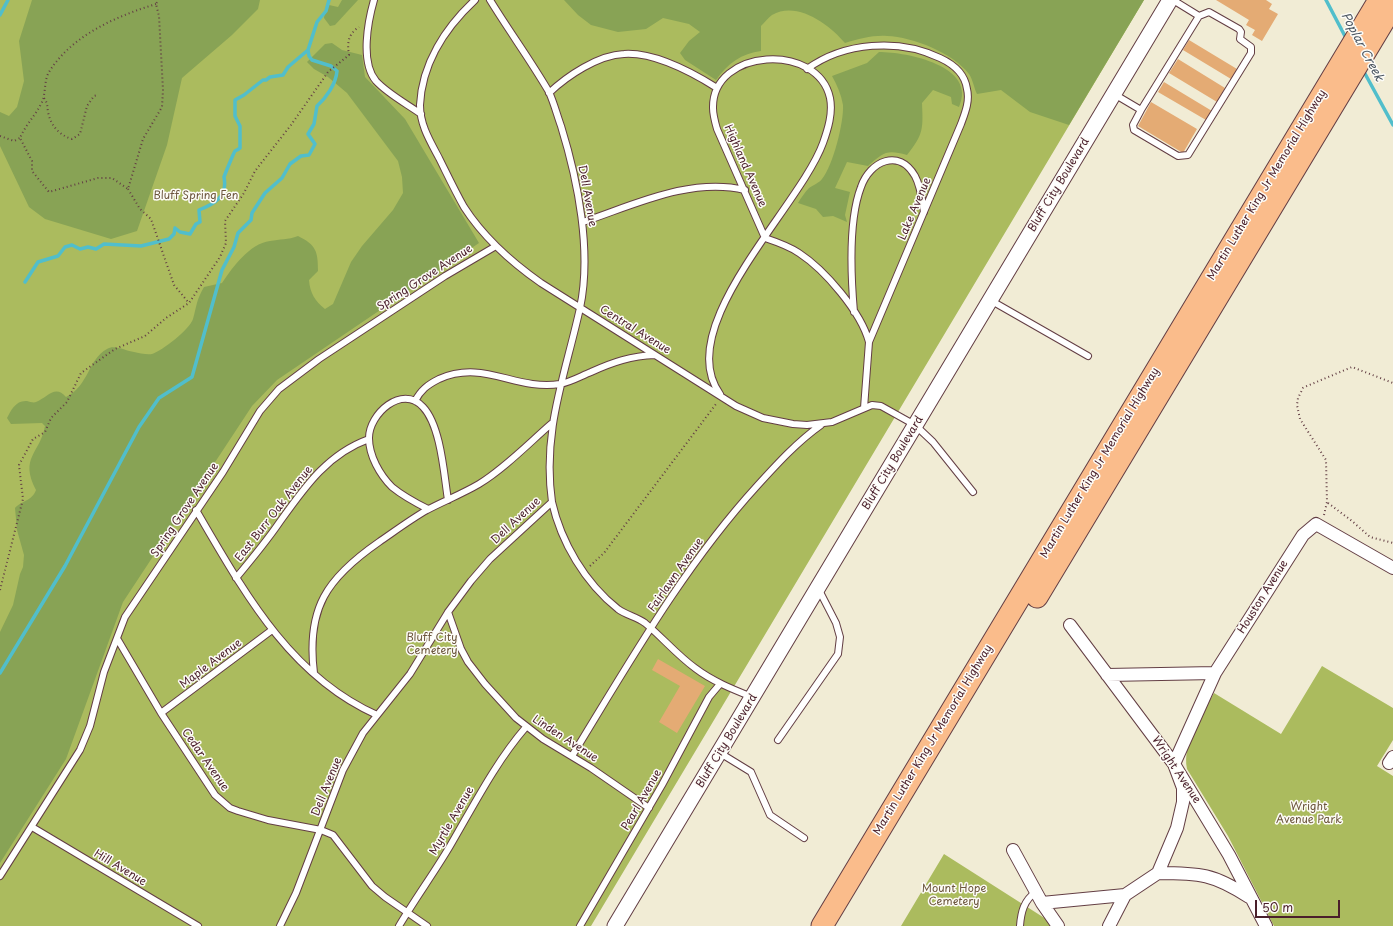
<!DOCTYPE html>
<style>
body{margin:0}
#map{position:relative;width:1393px;height:926px;overflow:hidden;background:#f1ecd5;font-family:"Playpen Sans",sans-serif}
canvas{display:block}
.scale{position:absolute;left:1255px;top:900px;width:85px;height:18px;box-sizing:border-box;border:2px solid #4a1f2b;border-top:0;padding-left:5px;font-size:12px;line-height:14px;white-space:nowrap;color:#4a1f2b;-webkit-text-stroke:3px #fdfcf7;paint-order:stroke}
</style>
<div id="map">
<canvas width="1393" height="926"></canvas>
<div class="scale">50 m</div>
</div>
<script>
const ctx = document.querySelector('canvas').getContext('2d');
ctx.lineJoin = 'round';
function fill(path, color) {
  ctx.fillStyle = color;
  ctx.fill(path, 'evenodd');
}
function trace(path, color, width, dash) {
  ctx.strokeStyle = color;
  ctx.lineWidth = width;
  ctx.lineCap = dash ? 'butt' : 'round';
  ctx.setLineDash(dash || []);
  ctx.stroke(path);
}
function drawText(font, color, halo, rows, align = 'center') {
  ctx.font = font + ' "Playpen Sans",sans-serif';
  ctx.lineWidth = 3;
  ctx.setLineDash([]);
  ctx.textBaseline = 'middle';
  ctx.strokeStyle = halo;
  ctx.fillStyle = color;
  for (const [text, x, y, turn = 0] of rows) {
    ctx.save();
    ctx.translate(x, y);
    ctx.rotate((+turn || 0) * Math.PI / 180);
    ctx.textAlign = isNaN(turn) ? turn : align;
    if (halo) ctx.strokeText(text, 0, 0);
    ctx.fillText(text, 0, 0);
    ctx.restore();
  }
}
fill(new Path2D(`
 M0 0H1144L591 926H0Z
 M1322 666 1393 708V740L1377 766 1393 776V926H1274L1228 836 1187 769C1182 742 1202 716 1214 693L1281 734Z
 M944 854 1046 919 1051 926H901Z`), '#abbb5e');
fill(new Path2D(`
 M32 0H260L258 9 232 35 182 78 167 145 137 231 111 239 45 219 29 207 0 146V112L9 116 17 107 24 81 19 41Z
 M342 0H358L335 25 330 26 324 18 325 10 329 5 338 7Z
 M564 0H1144L1069 125 1030 112 1001 90 977 94C974 88 973 80 969 74 953 53 913 37 887 36 873 35 859 39 845 43 830 25 797 0 772 15 768 18 764 23 761 26V51C742 53 727 64 716 80L685 60 680 53 689 41 700 32 689 24 663 18 646 29 618 32 591 25 578 15Z
 M332 43 342 50 362 55 365 77 405 119 479 243 277 380 252 406 123 602 66 759 0 863V632L13 605 20 574 23 567 24 555 17 530 15 508C21 501 32 501 36 490 19 457 40 454 45 426L42 423 11 424 7 418C11 410 16 400 27 401 30 402 34 403 36 402 47 398 55 384 66 397 89 386 88 359 107 349 114 344 126 351 134 352 139 353 147 355 152 354 162 351 190 329 193 319 197 305 196 301 204 287L222 283C233 267 249 244 270 241 280 239 288 240 298 236 316 245 318 251 318 271L309 280C310 293 315 301 325 309L333 304 351 262 362 246 393 210 403 193 402 177 398 161 347 93 328 77 314 69 307 62 325 44Z
 M879 52C907 52 978 66 959 107L952 104 951 97 933 90 922 103C923 128 924 134 907 155 886 149 883 153 868 166L847 162 835 188 850 192 845 215 847 222 833 216 823 217 816 209 798 203C801 198 805 192 809 188 813 185 819 183 822 179 833 166 844 122 843 105 841 94 837 85 832 76L867 63Z`), '#88a355');
trace(new Path2D(`
 M1326 0 1347 40
 M0 15 8 0
 M1363 70 1393 125
 M25 282 38 262 58 256 65 247 72 245 80 249 88 247 96 249 104 244 141 246 169 239 174 234 175 228 180 232 190 234 196 224 200 222 199 210C214 204 228 197 224 177 225 174 234 152 235 151 237 150 239 149 240 148V126L235 116V100L244 95 263 80H266L270 77 283 75 288 67 308 50
 M0 673 65 566 139 427 159 398 192 377 222 270 234 247 238 233 251 220 252 213 265 193 282 178 290 164 301 156 309 155 315 144 308 134 314 124 317 106C326 98 336 84 337 71L331 66 312 60 309 56 308 50 317 22 326 11 329 0`), '#51becb', 3.5);
fill(new Path2D(`
 M1216 0H1266L1272 4 1269 9 1278 14 1262 41 1252 35 1255 30 1246 25 1249 20Z
 M1189 40 1237 69 1231 79 1183 50Z
 M1178 59 1225 88 1217 102 1169 73Z
 M1164 82 1212 111 1206 120 1158 92Z
 M1151 102 1197 129 1183 153 1138 126Z
 M658 659 705 686 677 733 659 722 680 686 652 670Z`), '#e4ab74');
const service = new Path2D(`
 M374 0C368 21 360 62 376 81 388 94 407 104 421 114
 M475 0C446 27 422 63 420 105 420 125 430 141 439 158 447 174 455 191 464 207 484 238 511 262 541 283L736 406 763 418 793 424 807 425 832 422 872 405 881 406 915 425 933 442 973 492
 M807 69C844 42 899 38 940 58 953 64 965 74 967 89 970 101 965 113 961 124L869 342
 M549 93C567 76 598 55 624 54 654 52 693 73 717 88
 M1114 94 1141 110 1133 125 1134 130 1178 156 1188 155 1251 53V47L1240 39 1241 32 1239 29 1209 12 1199 16 1173 0
 M1141 110 1199 16
 M583 222C634 205 690 177 745 190
 M990 300 1088 356
 M854 312C851 277 848 221 861 187 870 161 899 148 915 176 921 187 922 200 924 212
 M720 394C671 327 800 207 823 143 828 129 833 113 830 98 818 42 712 48 713 108 713 115 715 122 717 129L765 238C777 242 789 246 799 253 825 270 861 312 869 342L864 408
 M415 401C421 390 427 385 439 379 484 359 515 391 560 384 571 382 581 376 591 372 613 362 631 356 655 355
 M552 502C561 542 585 583 618 609 626 615 637 617 645 623 662 637 677 655 695 668 712 681 732 689 752 697
 M428 509C416 503 403 496 392 487 380 475 369 456 369 438 369 414 402 384 423 407 441 426 444 475 448 500
 M196 510C243 590 289 676 377 715
 M236 578C251 560 266 542 279 523 304 488 327 454 369 439
 M448 612 461 649 468 662 485 684 516 718 543 739 591 768 649 808
 M118 640 161 713 215 795 230 808 238 811 268 820 321 830 333 835 372 886 385 897 427 926
 M314 673C306 608 327 578 379 542 395 531 411 519 427 510 444 501 462 494 479 484 505 468 528 444 551 424
 M161 713 272 630
 M778 740 838 654 840 637 836 623 819 590
 M720 753 751 772 770 815 804 838
 M572 756C629 663 684 566 757 486 777 464 797 442 821 425
 M32 827 198 926
 M0 876 80 750 90 726 104 672 125 617 223 472 260 411 279 389 319 359 445 276 496 246
 M280 926 296 893 343 770 363 733 410 674 448 612 471 581 490 559 552 502C542 431 565 376 580 308 592 252 578 181 561 126 557 115 554 103 549 92 531 61 509 31 490 0
 M399 926C415 899 434 873 450 846 474 805 495 763 526 727
 M580 926 662 785 709 697 720 684
 M1020 926C1021 912 1024 900 1036 892`);
const minor = new Path2D(`
 M1070 625 1174 764 1229 855 1266 926
 M1107 675 1215 673 1303 535 1316 524 1393 568
 M1389 763 1393 757
 M1013 850 1042 903 1058 926
 M1158 873C1200 873 1214 874 1249 897
 M1042 903 1125 895
 M1109 926 1125 895 1158 873 1177 828 1183 802V788L1174 764 1215 673`);
const tertiary = new Path2D(`
 M615 926 1170 0`);
const motorway = new Path2D(`
 M1037 597 1393 6
 M822 926 1379 0`);
trace(service, '#633e44', 8);
trace(minor, '#633e44', 14);
trace(tertiary, '#633e44', 17);
trace(motorway, '#633e44', 23);
trace(new Path2D(`
 M156 4C117 16 72 35 49 72 44 80 46 93 42 102 36 115 26 124 20 138L32 161V171L49 192 98 178H112L128 189 143 139 162 107 163 90 159 16 156 4 158 0
 M44 98C48 104 47 106 48 112 51 126 59 135 72 139L80 134 87 106 94 96 98 95
 M0 136 14 141 20 138
 M128 189 140 209 151 219 174 285 189 303
 M1328 503 1352 521 1370 537 1393 543
 M1324 515 1327 502 1326 460 1300 419 1297 405 1298 398 1303 388 1307 386 1352 367 1393 383
 M590 566 604 553 716 404
 M0 590 23 499 19 465 33 439 45 432 51 418 67 402 81 373 115 349 145 336 166 318 189 303 220 257 226 243 225 221 244 193 255 171 291 125 328 72 349 55C347 43 348 34 359 27`), '#633e44', 2, [1, 3]);
trace(service, '#fff', 6);
trace(minor, '#fff', 12);
trace(tertiary, '#fff', 15);
trace(motorway, '#fabc8b', 21);
drawText('11px', '#4a1f2b', '#fdfcf7', [
 ["Highland Avenue",745,166,66],
 ["Bluff City Boulevard",1059,185,-59],
 ["Martin Luther King Jr Memorial Highway",1267,185,-59],
 ["Dell Avenue",587,196,80],
 ["Lake Avenue",915,209,-67],
 ["Spring Grove Avenue",425,278,-33],
 ["Central Avenue",635,330,32],
 ["Bluff City Boulevard",893,463,-59],
 ["Martin Luther King Jr Memorial Highway",1100,463,-59],
 ["Spring Grove Avenue",185,510,-56],
 ["East Burr Oak Avenue",274,514,-52],
 ["Dell Avenue",516,521,-43],
 ["Fairlawn Avenue",676,575,-55],
 ["Houston Avenue",1263,597,-58],
 ["Maple Avenue",211,664,-37],
 ["Linden Avenue",565,739,33],
 ["Martin Luther King Jr Memorial Highway",933,740,-59],
 ["Bluff City Boulevard",727,741,-59],
 ["Cedar Avenue",205,760,55],
 ["Wright Avenue",1176,770,56],
 ["Dell Avenue",327,787,-68],
 ["Pearl Avenue",642,800,-60],
 ["Myrtle Avenue",452,821,-60],
 ["Hill Avenue",120,868,31]
]);
drawText('11px', '#6c563d', '#fdfcf7', [
 ["Bluff Spring Fen",196,196],
 ["Bluff City",432,638],
 ["Cemetery",432,651],
 ["Wright",1309,807],
 ["Avenue Park",1309,820],
 ["Mount Hope",954,889],
 ["Cemetery",954,902]
]);
drawText('italic 12px', '#4c5763', '#fdfcf7', [
 ["Poplar Creek",1362,47,62]
]);
</script>
